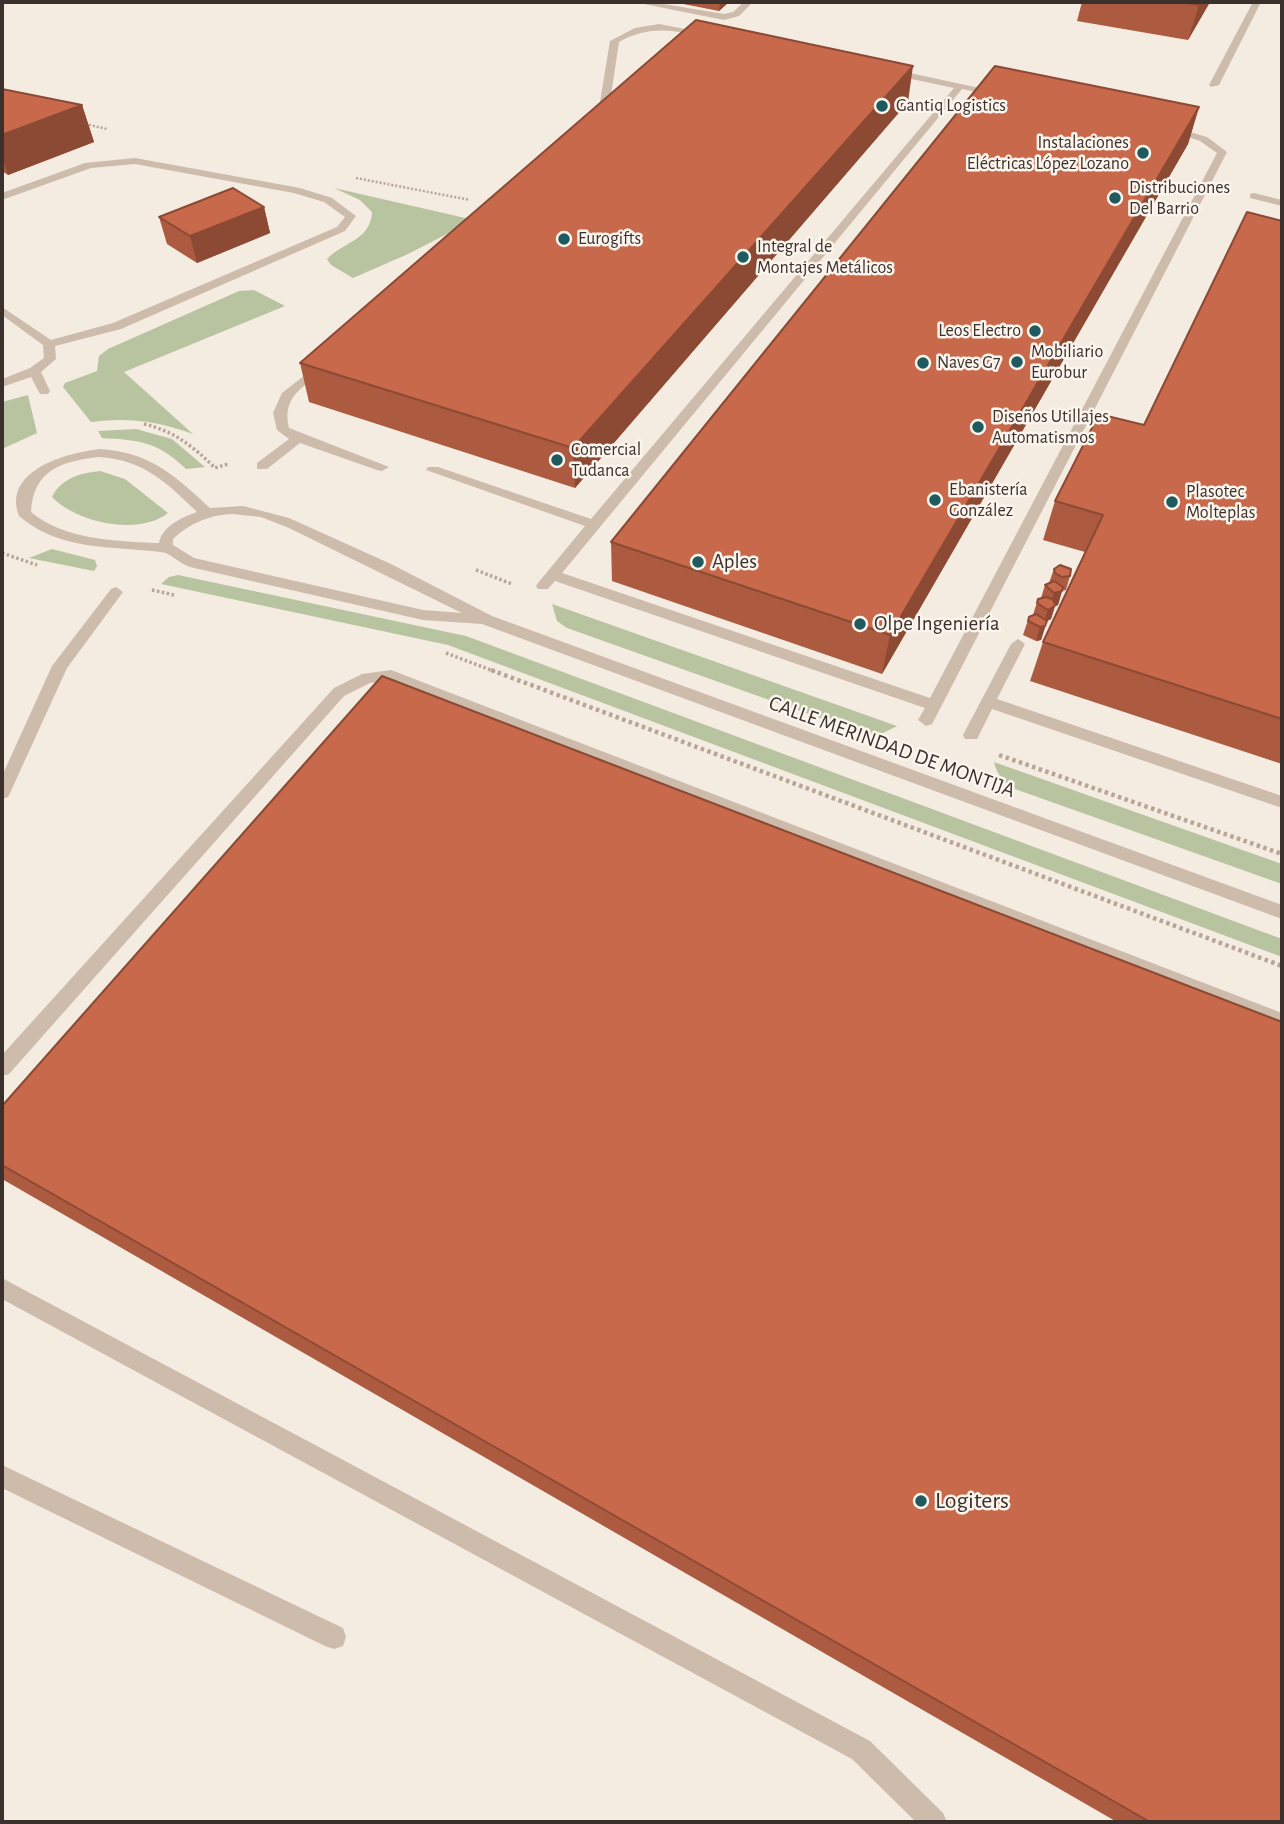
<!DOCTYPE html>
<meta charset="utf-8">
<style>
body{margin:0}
#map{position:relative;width:1284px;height:1824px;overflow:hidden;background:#f4ebe1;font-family:"Alegreya Sans",sans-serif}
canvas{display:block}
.frame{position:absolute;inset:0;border:4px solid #3b302b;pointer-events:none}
</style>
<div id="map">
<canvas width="1284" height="1824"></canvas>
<div class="frame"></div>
</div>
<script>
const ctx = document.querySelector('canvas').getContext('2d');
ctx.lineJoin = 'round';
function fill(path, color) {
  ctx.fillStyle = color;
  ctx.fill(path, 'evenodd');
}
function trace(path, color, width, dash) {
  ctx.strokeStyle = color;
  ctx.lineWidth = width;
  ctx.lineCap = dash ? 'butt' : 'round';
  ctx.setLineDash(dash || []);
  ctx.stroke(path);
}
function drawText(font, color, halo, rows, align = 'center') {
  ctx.font = font + ' "Alegreya Sans",sans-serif';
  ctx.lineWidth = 5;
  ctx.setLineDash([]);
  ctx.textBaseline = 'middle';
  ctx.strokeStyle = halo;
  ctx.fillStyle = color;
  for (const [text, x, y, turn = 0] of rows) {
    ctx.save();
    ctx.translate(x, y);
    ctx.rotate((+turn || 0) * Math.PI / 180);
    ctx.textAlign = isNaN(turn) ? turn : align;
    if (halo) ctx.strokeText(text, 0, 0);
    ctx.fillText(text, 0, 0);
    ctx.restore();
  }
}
fill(new Path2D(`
 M334 188 474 220 408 254 353 278 331 265 327 259C343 242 371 240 372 212L360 200Z
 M254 290 285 306 124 372 193 434C158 421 128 417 91 422L63 387 65 383 97 371 99 356 108 349 239 291Z
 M28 395 37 433 2 449V402Z
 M136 429 172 439 205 467 186 469C158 442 140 440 102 438L98 431Z
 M100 471 125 479 168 513C139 536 77 523 52 497 61 478 81 473 100 471Z
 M52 549 95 560 97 566 94 571 29 558Z
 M178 575 466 636 1282 939V957L448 645 161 584 169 577Z
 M552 604 897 726 877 736 848 728 567 628 557 621Z
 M994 762 1282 864V884L1015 789C1004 783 997 775 994 762Z`), '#b8c4a0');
trace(new Path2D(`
 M85 124 107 129
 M356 178 470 200`), '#b9a596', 2.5, [2, 2]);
trace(new Path2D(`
 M144 424C174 431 194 447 215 468L228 464
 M2 553 37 565
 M476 570 512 584
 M152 590 174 595
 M446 653 496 672`), '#b9a596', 3.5, [2.5, 2.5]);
trace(new Path2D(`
 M491 670 1282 966
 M999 755 1282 854`), '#b9a596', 4.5, [3.5, 3.5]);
fill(new Path2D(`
 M634 2H652L724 14 733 12 744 2H753L739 16 724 20Z
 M1253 2H1261L1219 85 1211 87 1209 85Z
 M659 24 711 34 706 37C674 30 649 25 619 42L609 108 601 120H593L592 118 599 108 610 41 635 28Z
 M891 69 1003 93 998 96 962 89 562 573 930 698 1217 153 1200 141 1164 129 1169 126 1207 137 1227 152 942 705 932 724 926 726 918 720 925 708 555 581 548 589H538L536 586 538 583 585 526 426 470 428 467H438L591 519 954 88 888 74V70Z
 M135 158 300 188 332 198 356 216 345 231 121 329 55 346 56 359 41 372 50 391 48 394H40L31 377 2 387V379L30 368 44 358 43 345 2 315V307L51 340 113 323 337 227 345 217 324 202 294 193 135 164 91 168 2 200V193L85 163Z
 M1254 193 1282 200V206L1250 198V194Z
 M323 361 329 365 327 368C305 386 281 396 289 428L389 467 382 471 377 470 300 443 267 469H257V463L289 439 277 430 273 413 282 393Z
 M116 587 123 592 67 668 10 793 8 797 2 799V776L52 666 111 589Z
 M1018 639 1025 644 997 699 1282 796V808L992 709 977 739H965L963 735 1011 644Z
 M391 670 1282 1013V1029L390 681 370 683 344 696 9 1074 2 1076V1055L334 688 362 674Z
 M2 1278 870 1741 943 1813 947 1822H916L852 1759 2 1299Z
 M2 1465 343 1628 346 1637 343 1646 334 1649 325 1646 2 1488Z`), '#cdbbac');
fill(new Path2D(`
 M99 449C150 452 174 475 210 508L243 506 289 518 391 564 492 616 1282 905V919L482 624 423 620 190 567C180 564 171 553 161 552 112 546 59 551 19 516 2 470 67 453 99 449ZM99 457C144 460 166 482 197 512 183 517 162 526 159 543H154C113 541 63 539 31 512 33 470 62 461 99 457ZM232 514 261 517 289 528 462 613 423 610 194 558 173 545V539C190 523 209 515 232 514Z`), '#cdbbac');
fill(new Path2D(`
 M673 2H729L719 11Z
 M1082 2H1210L1188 40 1077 21Z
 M2 89 82 105 94 142 8 175 2 171Z
 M908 102 575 488 309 402 300 363Z
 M1199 107 1188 144 882 674 612 581 611 542Z
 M264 207 270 233 197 263 167 244 159 217Z
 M1282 221V764L1030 681 1043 642 1085 552 1043 540 1055 501 1144 425Z
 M1054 569 1070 576 1066 590 1062 591 1058 605 1055 606 1051 619 1047 621 1041 640 1036 641 1023 635 1029 617 1033 615 1038 599 1041 598 1045 585 1049 583Z
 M2 1106 1282 1822H1117L2 1179Z`), '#ac5a40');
fill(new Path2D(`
 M720 2H729L719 11Z
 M1200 2H1210L1188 40 1199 5Z
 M913 66 908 102 575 488 573 448Z
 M82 105 94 142 8 175 2 157V135Z
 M1199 107 1188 144 882 674 890 635Z
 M264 207 270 233 197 263 190 236Z
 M1062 591 1058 605 1055 606 1051 619 1047 621 1041 640 1036 641 1040 627 1043 624 1054 593Z`), '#8c4a34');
const building = new Path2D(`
 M1181 2H1200L1199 5Z
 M696 20 913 66 573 448 300 363Z
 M995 66 1199 107 890 635 611 542Z
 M2 89 82 105 2 135Z
 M233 188 264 207 190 236 159 217Z
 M1247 212 1282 221V719L1043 642 1103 515 1055 501 1099 414 1144 425Z
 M1060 565 1071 569 1070 576 1062 577 1055 573 1054 569Z
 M1054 581 1063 587 1062 591 1054 593 1045 585Z
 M1046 597 1052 599 1056 605 1048 610 1037 603 1038 599Z
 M1036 614 1047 621 1045 626 1040 627 1028 621 1029 617Z
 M382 676 1282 1022V1822H1150L2 1165V1106Z`);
fill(building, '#c8694b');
trace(building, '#8c4a34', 2);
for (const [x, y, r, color] of [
 [882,106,7,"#1f5a5e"],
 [1143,153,7,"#1f5a5e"],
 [1115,198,7,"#1f5a5e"],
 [564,239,7,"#1f5a5e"],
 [743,257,7,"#1f5a5e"],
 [1035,331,7,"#1f5a5e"],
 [1017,362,7,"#1f5a5e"],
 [923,363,7,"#1f5a5e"],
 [978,427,7,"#1f5a5e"],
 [557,460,7,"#1f5a5e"],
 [935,500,7,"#1f5a5e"],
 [1172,502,7,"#1f5a5e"],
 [698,562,7,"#1f5a5e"],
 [860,624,7,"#1f5a5e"],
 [921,1501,7,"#1f5a5e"]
]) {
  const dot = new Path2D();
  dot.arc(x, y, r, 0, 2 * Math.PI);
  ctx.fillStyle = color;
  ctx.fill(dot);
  trace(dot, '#fbf5ee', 2.5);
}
drawText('18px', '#3b302b', '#fbf5ee', [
 ["Gantiq Logistics",896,106],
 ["Instalaciones",1129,143,"right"],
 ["Eléctricas López Lozano",1129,164,"right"],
 ["Distribuciones",1129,188],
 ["Del Barrio",1129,209],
 ["Eurogifts",578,239],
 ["Integral de",757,247],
 ["Montajes Metálicos",757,268],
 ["Leos Electro",1021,331,"right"],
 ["Mobiliario",1031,352],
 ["Eurobur",1031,373],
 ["Naves G7",937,363],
 ["Diseños Utillajes",992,417],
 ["Automatismos",992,438],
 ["Comercial",571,450],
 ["Tudanca",571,471],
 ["Ebanistería",949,490],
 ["González",949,511],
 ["Plasotec",1186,492],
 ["Molteplas",1186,513]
], 'left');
drawText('21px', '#3b302b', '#fbf5ee', [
 ["Aples",712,562],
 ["Olpe Ingeniería",874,624]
], 'left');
drawText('21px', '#3b302b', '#fbf5ee', [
 ["CALLE MERINDAD DE MONTIJA",892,747,20]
]);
drawText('24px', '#3b302b', '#fbf5ee', [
 ["Logiters",935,1501]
], 'left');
</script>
